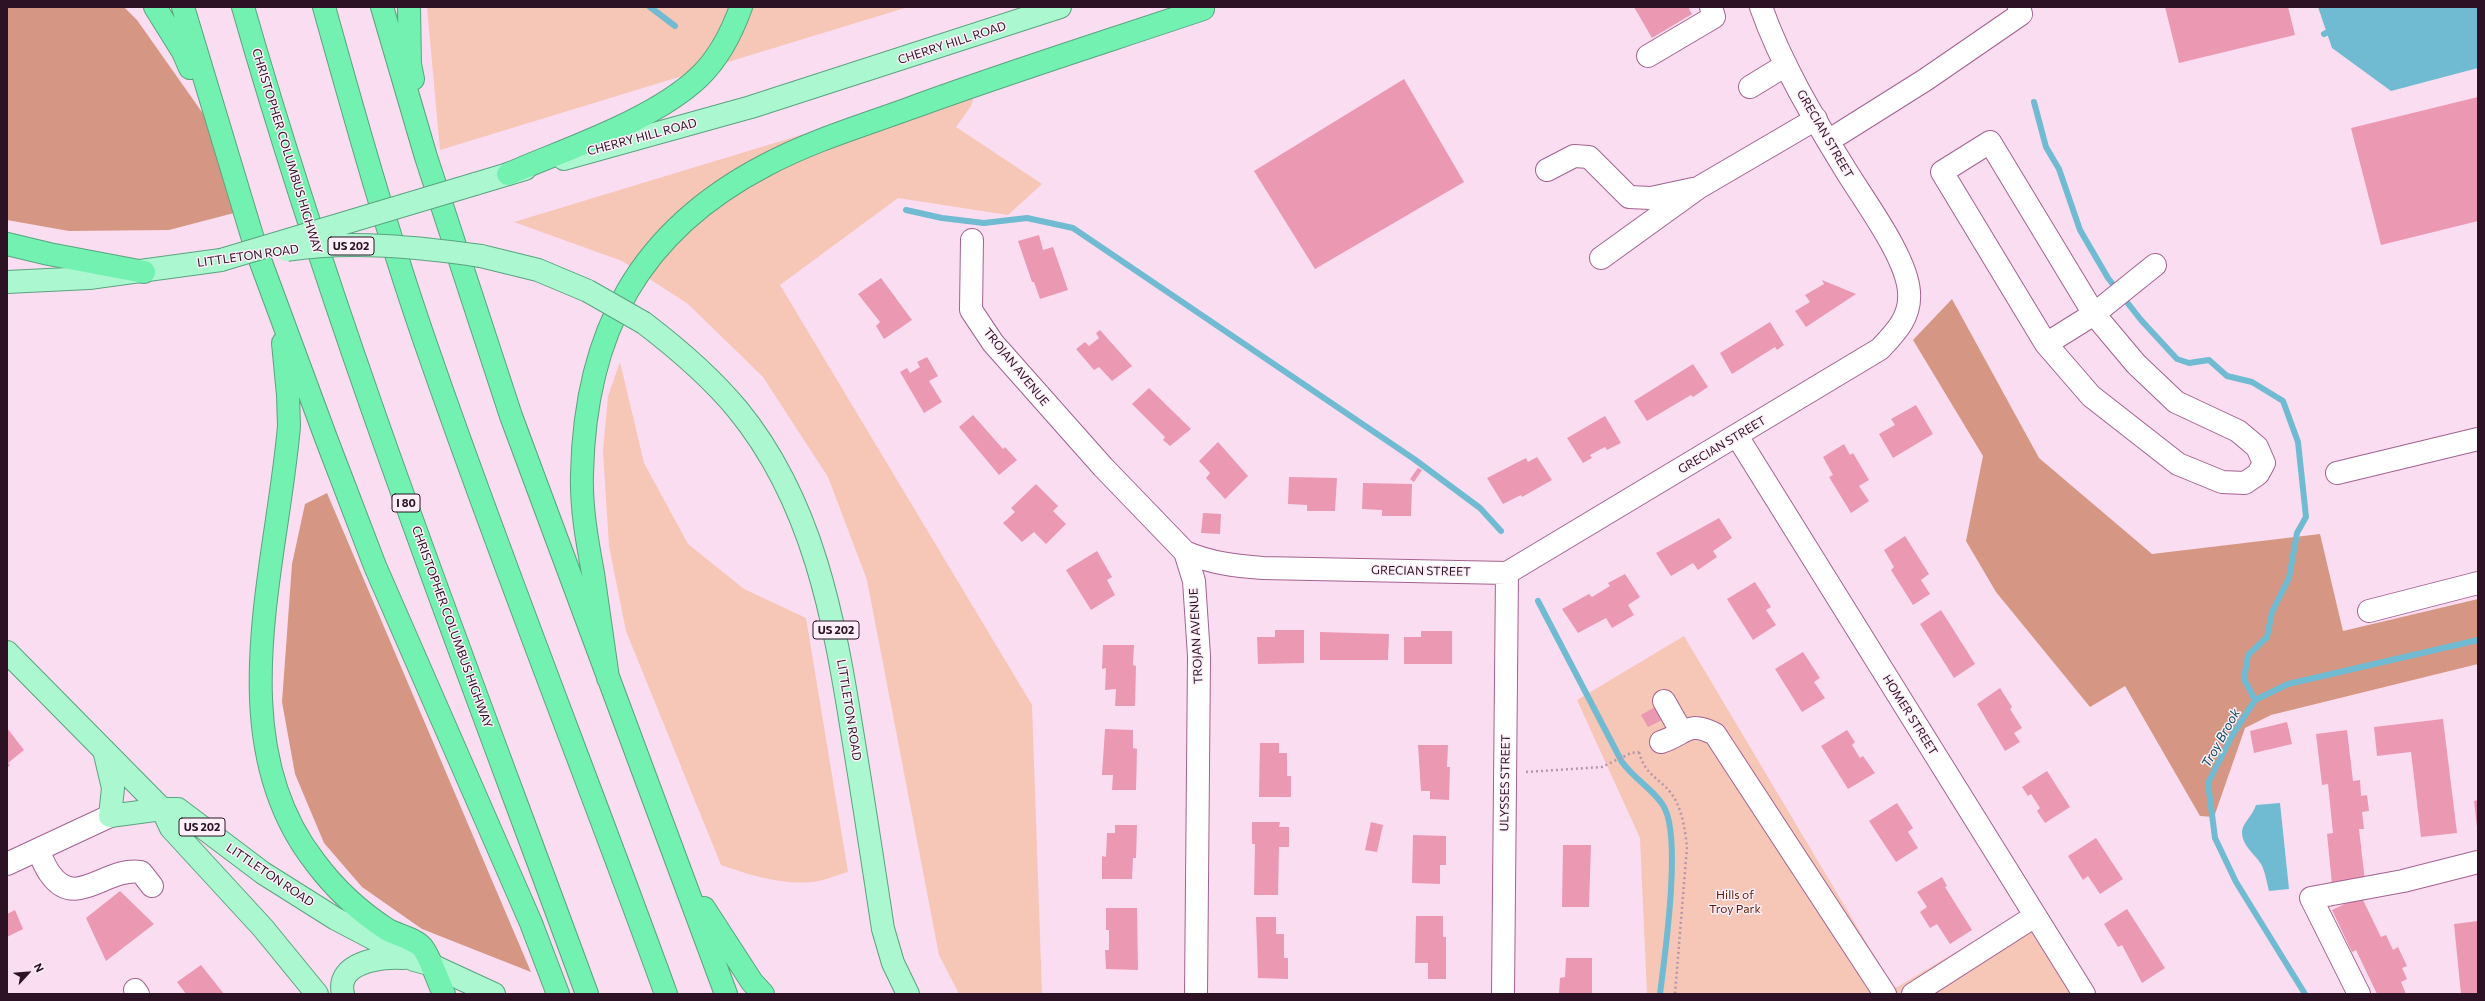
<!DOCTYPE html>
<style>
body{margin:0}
#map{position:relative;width:2485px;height:1001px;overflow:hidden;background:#fbddf1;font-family:Commissioner,sans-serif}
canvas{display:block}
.frame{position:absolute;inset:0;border:8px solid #2c1224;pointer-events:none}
.north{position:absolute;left:8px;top:953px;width:40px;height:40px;-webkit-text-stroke:3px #ffeff9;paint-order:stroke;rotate:64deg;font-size:11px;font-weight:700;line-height:16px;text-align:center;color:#2c1224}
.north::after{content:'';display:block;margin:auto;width:14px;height:18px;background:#2c1224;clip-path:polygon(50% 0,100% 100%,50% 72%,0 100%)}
</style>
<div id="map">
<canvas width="2485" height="1001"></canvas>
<div class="frame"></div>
<div class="north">N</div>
</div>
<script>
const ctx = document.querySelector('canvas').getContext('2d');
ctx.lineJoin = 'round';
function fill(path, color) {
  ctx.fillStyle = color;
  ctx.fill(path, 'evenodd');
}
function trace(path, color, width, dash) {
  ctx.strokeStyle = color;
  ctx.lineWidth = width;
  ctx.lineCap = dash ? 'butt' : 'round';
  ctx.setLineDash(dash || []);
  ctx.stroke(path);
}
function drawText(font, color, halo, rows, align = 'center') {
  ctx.font = font + ' Commissioner,sans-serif';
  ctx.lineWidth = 3;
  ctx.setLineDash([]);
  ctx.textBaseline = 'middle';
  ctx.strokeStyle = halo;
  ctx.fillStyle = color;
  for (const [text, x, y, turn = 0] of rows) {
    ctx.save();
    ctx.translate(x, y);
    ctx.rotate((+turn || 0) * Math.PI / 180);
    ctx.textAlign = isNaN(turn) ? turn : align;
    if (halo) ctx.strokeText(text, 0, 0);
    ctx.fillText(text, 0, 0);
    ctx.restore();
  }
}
fill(new Path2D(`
 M427 7H908L440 150Z
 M979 81 971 106 956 127 1042 184 1008 215 898 198 780 285 1032 705 1042 994H959L939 955 867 580 828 477 763 377 688 304 622 261 514 222Z
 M620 362 644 463 688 544 744 589 806 618 848 872C836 875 824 881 812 882 781 885 750 875 721 865L626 631 609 546 603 452 608 396Z
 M1684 636 1894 989 2031 907 2085 994H1647L1640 838 1577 700Z`), '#f6c6b7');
fill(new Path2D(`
 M7 7H124L137 20 204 115 234 213 169 230 69 231 7 220Z
 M1952 299 2039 458 2152 554 2320 534 2343 631 2478 599V664L2271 715 2245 728 2214 817 2200 816 2125 686 2090 707 1996 592 1966 541 1983 456 1913 340Z
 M327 493 531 972 422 929 362 887 324 843 295 774 282 702 292 564 305 504Z`), '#d59783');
fill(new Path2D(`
 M2318 7H2478V68L2391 91 2332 48Z
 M2280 803 2289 889 2269 891C2267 883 2265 871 2261 864 2255 854 2242 846 2242 832 2242 824 2253 815 2256 805Z`), '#70bbd1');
trace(new Path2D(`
 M650 7 675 26
 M2324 34 2334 29
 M2034 102 2046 147 2059 169 2080 230 2108 278 2141 320 2177 359 2189 363 2209 360 2227 376 2252 382 2283 401 2298 442 2306 517 2297 533 2289 578 2272 612 2267 637 2248 655 2244 679 2255 700
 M906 210 942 218 984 223 1027 218 1073 228 1414 459 1480 508 1501 531
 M1538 601 1622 762C1634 779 1658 793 1665 809 1681 842 1665 954 1660 994
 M2305 994 2236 882 2215 838 2208 783 2233 734 2255 700 2288 684 2478 640`), '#70bbd1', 6);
fill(new Path2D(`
 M1634 7H1688L1692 14 1652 38Z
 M2165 7H2288L2295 35 2179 63Z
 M1404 79 1464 182 1315 269 1254 171Z
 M2478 97V221L2381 245 2351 128Z
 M1039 235 1043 250 1053 247 1068 290 1040 299 1034 282H1032L1018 241Z
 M881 278 912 320 884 339 876 326 880 322 858 294Z
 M1822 280 1856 294 1806 327 1795 311 1810 302 1805 295 1824 284Z
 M1770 322 1784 345 1777 350 1775 347 1732 374 1720 353Z
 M1100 330 1132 366 1112 381 1099 367 1094 370 1076 349 1085 342 1089 346 1099 338 1096 333Z
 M927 357 938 376 929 381 942 402 924 413 900 372 907 368 910 373 920 367 917 362Z
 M1693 364 1708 387 1693 397 1691 395 1647 421 1634 401Z
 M1149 388 1191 429 1170 446 1163 440 1165 437 1132 404Z
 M1916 405 1933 434 1893 458 1879 434 1895 425 1891 419Z
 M973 415 1003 449 1005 447 1017 460 999 475 959 427Z
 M1605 416 1621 443 1607 450 1605 447 1590 455 1592 458 1583 463 1567 438Z
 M1218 442 1248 476 1225 499 1206 478 1210 473 1199 461Z
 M1844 444 1850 455 1853 453 1869 480 1859 486 1869 501 1851 513 1829 477 1833 475 1823 457Z
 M1537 457 1552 480 1522 497 1521 495 1503 504 1487 478 1526 458 1528 462Z
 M1418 468 1422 470 1414 482 1410 479Z
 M1289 477 1337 478 1335 511H1307V505L1288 504Z
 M1363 483 1412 484 1411 516H1382V510L1362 509Z
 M1036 484 1058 506 1053 511 1066 524 1046 544 1034 532 1022 542 1003 523 1015 512 1011 508Z
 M1203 513 1221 514 1220 534 1201 533Z
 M1719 518 1732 538 1713 551 1717 557 1698 570 1693 563 1671 576 1656 553Z
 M1905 536 1929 574 1921 580 1930 594 1913 605 1891 570 1894 567 1884 550Z
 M1097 551 1112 577 1107 580 1115 595 1091 610 1066 570Z
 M1625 574 1640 597 1628 605 1634 615 1612 628 1606 618 1578 633 1562 609 1589 594 1592 597 1610 586 1608 583Z
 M1755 582 1771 607 1766 610 1776 625 1753 640 1727 599Z
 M1941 610 1975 664 1954 678 1920 624Z
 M1275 630H1304V663L1258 664 1257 637H1275Z
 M1421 631H1452V664H1404V637H1421Z
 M1320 632 1389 634 1388 660H1320Z
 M1103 645H1134L1133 665 1136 666 1135 706H1115L1116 689 1105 690 1106 668 1102 669Z
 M1803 652 1820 678 1814 682 1825 698 1802 712 1775 669Z
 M2000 688 2012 707 2010 709 2022 728 2014 733 2020 742 2005 751 1977 704Z
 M1655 707 1662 720 1648 727 1641 715Z
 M2443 719 2457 833 2421 837 2411 752 2377 756 2374 727Z
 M2287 722 2292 744 2254 753 2250 731Z
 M7 728 24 750 8 763 10 765 7 768Z
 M1105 729 1133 730V748L1137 749 1136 790H1112L1113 775H1102Z
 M1847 730 1855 742 1852 745 1860 758 1863 756 1875 773 1848 789 1821 746Z
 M2347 730 2353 781 2360 780 2361 796 2367 795 2369 811 2362 812 2364 829H2359L2365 881 2332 884 2327 834 2333 833 2328 784 2322 785 2316 734Z
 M1260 743H1279V753H1287V776H1291V797H1259Z
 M1418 745H1448L1447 767H1450L1449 800 1430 799V791H1421Z
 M2047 771 2070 807 2045 823 2037 811 2040 808 2031 794 2028 796 2022 787Z
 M2478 800V827H2477L2474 801Z
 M1897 803 1913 828 1908 832 1918 848 1896 862 1869 821Z
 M1252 822H1280L1279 827H1289V847H1279L1278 895H1254L1255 844H1252Z
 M1371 822 1383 825 1377 852 1365 850Z
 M1115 825H1137L1136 858H1133L1132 879H1102V856L1106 857 1107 833H1115Z
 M1413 835 1446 836V865H1440V884L1412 883Z
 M2096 838 2123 879 2100 894 2088 876 2083 880 2068 856Z
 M1563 845H1591L1589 907H1562Z
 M1942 877 1947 886 1945 887 1972 930 1950 944 1937 924 1930 928 1920 912 1927 907 1917 892Z
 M120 891 154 924 106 961 86 918Z
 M2361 896 2381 937 2386 935 2393 950 2398 947 2407 966 2402 968 2407 979 2401 982 2406 994H2377L2356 950 2352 952 2332 910Z
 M1106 908H1137L1138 970 1106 969 1105 950H1109V930H1106Z
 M2127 909 2165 968 2142 983 2122 945 2118 947 2104 924Z
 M15 910 23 929 7 937V914Z
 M1416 916H1443V937H1446V979H1428V963H1415Z
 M1256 917H1276V934H1284V958H1288V979L1258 978Z
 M2478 921V994H2461L2454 924Z
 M1566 958H1592V994H1559L1560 978 1565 977Z
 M201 965 224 994H186L177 982Z`), '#eb98b3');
const minor = new Path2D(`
 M1648 56 1714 17 1711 7
 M1750 87 1786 65
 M1828 141 1925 80 2021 14 2019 7
 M1990 142 2094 314 2136 364 2176 402 2238 431 2257 447 2264 463 2258 474 2245 483 2222 482 2178 464 2091 396 2046 344 1942 172Z
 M1547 170 1574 156 1589 157 1629 197 1651 198 1693 189
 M972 240 971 310 993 343 1103 467 1185 552 1194 581 1199 656 1196 994
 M1601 258 1698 188 1816 119
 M2046 344 2094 314 2155 265
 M1737 436 2084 994
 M2337 473 2478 439
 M1185 552C1210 563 1236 566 1263 568L1507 573 1880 349C1896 332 1911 317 1909 292 1907 257 1863 199 1845 169 1813 117 1781 64 1761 7
 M2369 611 2478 583
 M1664 701 1681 731
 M1661 742C1686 734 1687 720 1715 734L1885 994
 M38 850C42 858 45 868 51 875 76 910 107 866 141 872L152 886
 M7 864 110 816
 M135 990 138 994
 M1503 994 1507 573
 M1913 994 2035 916
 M2359 994 2311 898 2403 881 2478 862`);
const major = new Path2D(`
 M564 159 751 107 1060 7
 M475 184 525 169
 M481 256 538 270 588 291
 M7 282 89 278 221 260
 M644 323C678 349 710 376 738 410 813 502 834 618 852 731 863 797 873 863 883 929L893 963 908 994
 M7 652 162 809H178L263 873 336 919 414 960 429 964 494 994
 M104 750 113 788 110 816 162 809 171 828 263 928 317 994
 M343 994C335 962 383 956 404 958`);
const highway = new Path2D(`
 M155 7 183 52 190 68
 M183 7 256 249 326 438 375 566 531 923 558 994
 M243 7C339 342 467 667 587 994
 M324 7C357 125 390 243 431 359 505 572 589 782 666 994
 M382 7 426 157 511 416 726 994
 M409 7 410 64 413 79
 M508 174C566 149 654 120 699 77 719 58 732 32 741 7
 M7 244 49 254 144 272
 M283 343 288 395 289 426C277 567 219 739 315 862 335 889 360 912 388 930 398 935 415 939 422 947 429 954 439 984 444 994
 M608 678C603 643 598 608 593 573 587 541 581 507 582 474 585 332 639 231 766 165 811 141 861 126 908 109 1006 73 1105 42 1203 9
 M704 908 752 982 763 994`);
trace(minor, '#a46290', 24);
trace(major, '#5aa37f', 24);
trace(highway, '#5aa37f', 24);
trace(new Path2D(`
 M1639 752C1645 775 1658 777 1671 793 1682 808 1685 829 1687 847L1675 994
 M1526 772 1602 767 1631 753 1639 752`), '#b397aa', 2.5, [2, 3]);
trace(minor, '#fff', 22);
trace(major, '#aaf7d0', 22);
trace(highway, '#72f1b0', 22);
const majorBridge = new Path2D(`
 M287 250C351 240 418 247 481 256
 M221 260 475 184
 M588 291 644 323`);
trace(majorBridge, '#5aa37f', 24, []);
trace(majorBridge, '#aaf7d0', 22);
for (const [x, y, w] of [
 [351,246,46],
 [406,503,28],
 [836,630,46],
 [202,827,46]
]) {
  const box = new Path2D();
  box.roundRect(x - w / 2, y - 9, w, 18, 3);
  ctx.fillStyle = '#ffeff9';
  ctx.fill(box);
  trace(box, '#2c1224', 1);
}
drawText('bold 11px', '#2c1224', null, [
 ["US 202",351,246],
 ["I 80",406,503],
 ["US 202",836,630],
 ["US 202",202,827]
]);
drawText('12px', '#2c1224', '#ffeff9', [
 ["CHERRY HILL ROAD",952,43,-18],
 ["GRECIAN STREET",1825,134,60],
 ["CHERRY HILL ROAD",642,137,-15],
 ["CHRISTOPHER COLUMBUS HIGHWAY",287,151,73],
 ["LITTLETON ROAD",248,256,-8],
 ["TROJAN AVENUE",1016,367,51],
 ["GRECIAN STREET",1722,445,-31],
 ["GRECIAN STREET",1421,571,1],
 ["CHRISTOPHER COLUMBUS HIGHWAY",452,627,70],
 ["TROJAN AVENUE",1196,636,-93],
 ["LITTLETON ROAD",849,710,81],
 ["HOMER STREET",1910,715,58],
 ["ULYSSES STREET",1505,783,-89],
 ["LITTLETON ROAD",270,875,34]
]);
drawText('12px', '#631a00', '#ffeff9', [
 ["Hills of",1735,895],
 ["Troy Park",1735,909]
]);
drawText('italic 13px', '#054a5a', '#ffeff9', [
 ["Troy Brook",2221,738,-61]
]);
</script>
